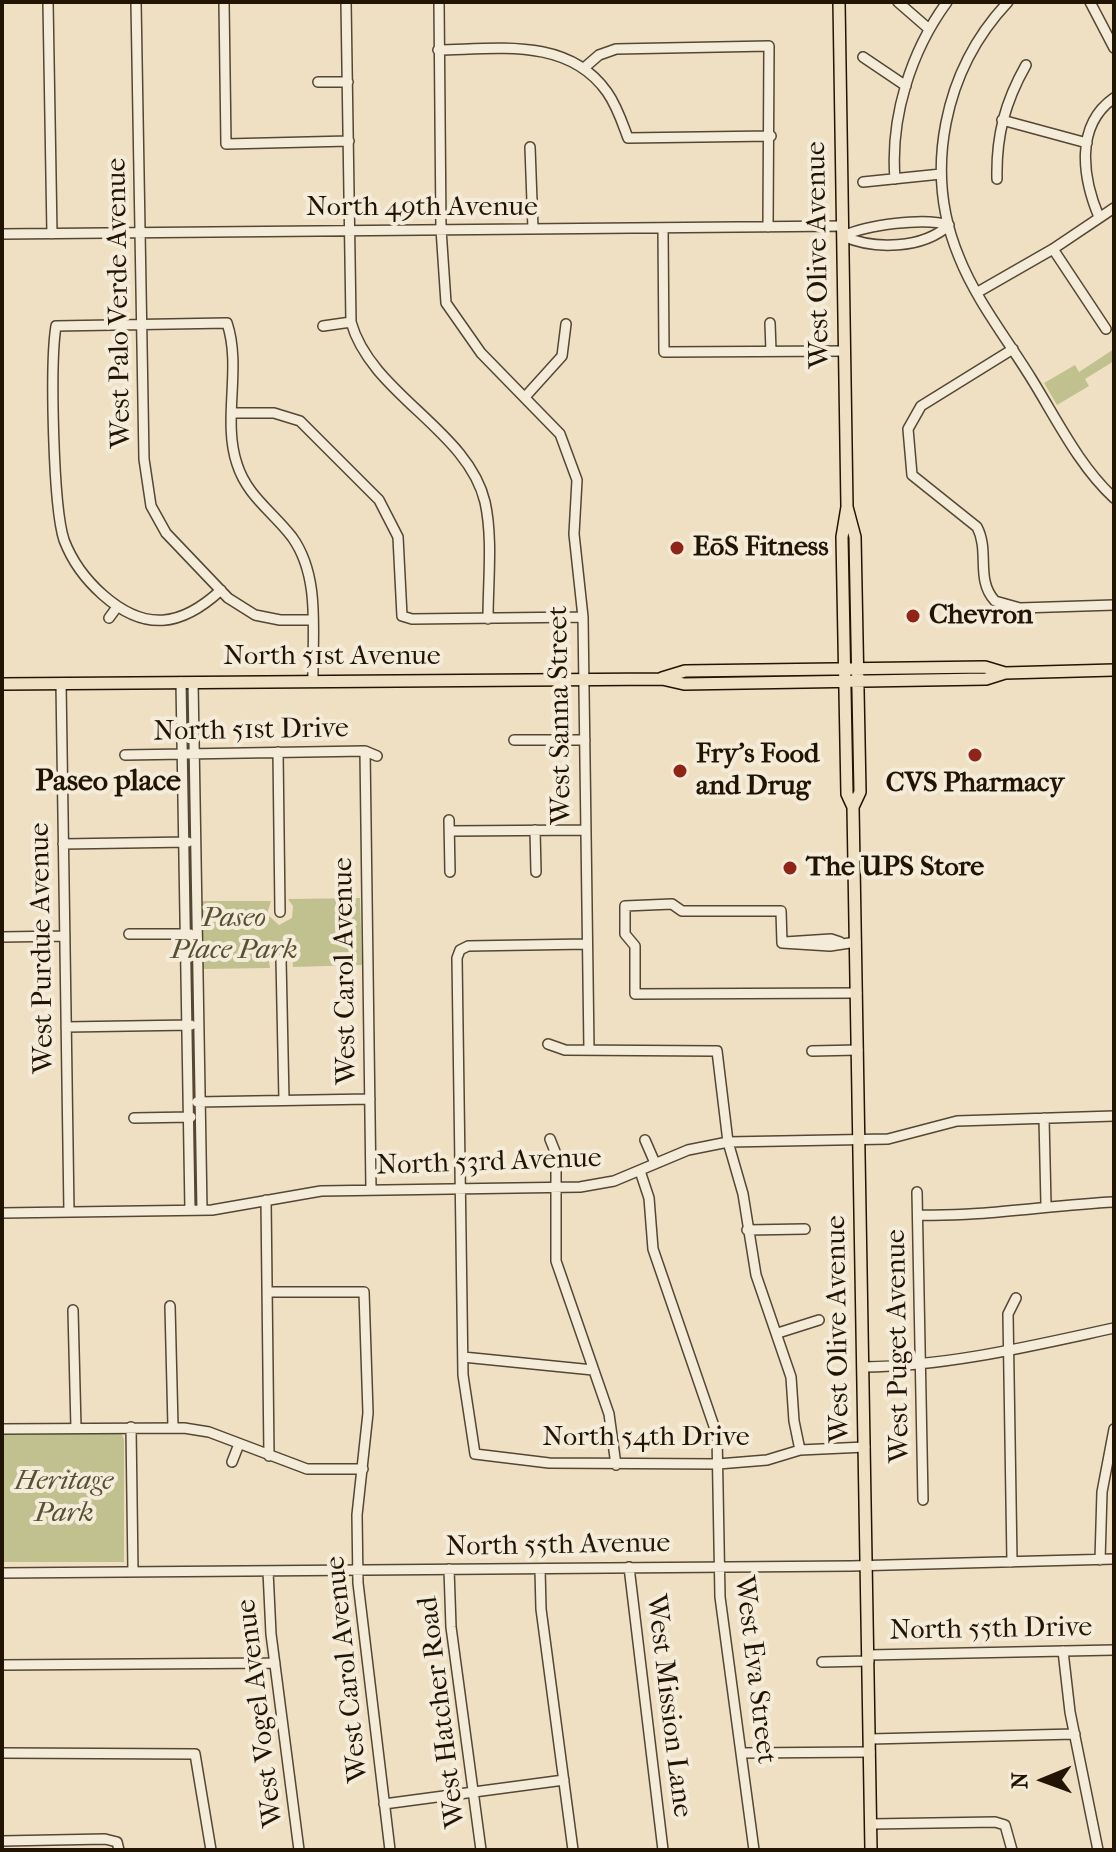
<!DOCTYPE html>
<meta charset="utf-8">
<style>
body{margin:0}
#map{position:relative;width:1116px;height:1852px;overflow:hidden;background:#efe0c4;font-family:"IM FELL French Canon",serif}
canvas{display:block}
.frame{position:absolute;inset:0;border:4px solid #211403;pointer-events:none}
.north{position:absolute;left:1004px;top:1740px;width:80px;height:80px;-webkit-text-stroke:6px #f5ebd9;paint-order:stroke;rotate:269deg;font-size:22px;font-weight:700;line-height:32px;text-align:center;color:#211403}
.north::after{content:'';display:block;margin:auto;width:28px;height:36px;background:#211403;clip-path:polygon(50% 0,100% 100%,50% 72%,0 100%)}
</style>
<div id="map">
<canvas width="1116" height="1852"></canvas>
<div class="frame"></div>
<div class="north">N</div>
</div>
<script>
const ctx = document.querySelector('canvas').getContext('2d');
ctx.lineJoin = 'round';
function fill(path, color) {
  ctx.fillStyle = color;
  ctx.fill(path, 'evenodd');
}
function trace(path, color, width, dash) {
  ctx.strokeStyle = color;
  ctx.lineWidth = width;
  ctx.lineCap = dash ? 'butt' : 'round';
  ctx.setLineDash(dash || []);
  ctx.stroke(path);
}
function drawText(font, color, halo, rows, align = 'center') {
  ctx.font = font + ' "IM FELL French Canon",serif';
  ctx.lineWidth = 8;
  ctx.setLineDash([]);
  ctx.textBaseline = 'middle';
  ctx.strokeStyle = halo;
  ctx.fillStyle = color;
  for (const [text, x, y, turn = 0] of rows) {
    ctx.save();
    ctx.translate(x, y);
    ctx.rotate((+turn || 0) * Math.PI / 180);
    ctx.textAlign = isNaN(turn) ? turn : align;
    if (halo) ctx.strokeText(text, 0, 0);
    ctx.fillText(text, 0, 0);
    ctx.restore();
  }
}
fill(new Path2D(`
 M1114 349V361L1085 379 1089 386 1057 405 1044 383 1075 365 1079 372Z
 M360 898 362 965 293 967 292 951 278 946 268 956 270 968 201 969 199 901H271L267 914 279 925 292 918 293 906 288 899Z
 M115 1433 122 1434 124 1440V1562H2V1435Z`), '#c1c08f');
const minor = new Path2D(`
 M48 2 52 234
 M136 2 144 459 151 506 166 533 228 598 255 615 280 620H312
 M224 2 226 144 349 141
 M346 2 351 322C371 394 468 430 485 502 493 538 488 581 488 619
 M439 2 441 229 446 303 481 353 560 434 577 480 574 534 583 617 589 1050
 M898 2 929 29
 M1008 2C944 70 923 171 959 257 976 300 1007 339 1031 378 1056 418 1079 466 1114 498
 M1090 2 1114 48
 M438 50C498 49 568 37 607 92 617 106 622 122 628 138L771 136
 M863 57 906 86
 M584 68 599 55 616 49 769 46 768 227
 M318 82H348
 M1002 120 1087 143
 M530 147 533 229
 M895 179C890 117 911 51 947 2
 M997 179C996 136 1005 102 1026 65
 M863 182 941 174
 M1099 217C1083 179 1074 126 1114 98
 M663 228 664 352 845 351
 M2 234 843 226
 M843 236C874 250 923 249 949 225
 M843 236C867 225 924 217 949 225
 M1053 249 1106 329
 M978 292 1053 249 1114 208
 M770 323 771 351
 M323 326 351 322
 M1013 349 921 406 908 429 912 475 977 527C990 552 975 579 995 601L1020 608 1114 605
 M525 397 562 356 566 324
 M232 413H274L300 421 379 500 398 537 402 616 412 619 583 617
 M221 590C181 627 145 632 103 595 86 580 72 561 64 540 53 506 50 363 56 326L227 323C242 368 222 420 237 464 247 496 273 512 292 537 321 577 312 634 313 681
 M109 618 117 607
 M181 682 190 1210
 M193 682 202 1210
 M61 683 69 1212
 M514 740H585
 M365 751 371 1189
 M278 752 280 912
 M125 755 365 751 377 756
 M449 820 450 872
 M535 830 536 872
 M451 831 586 830
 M63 844 188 842
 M129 934H190
 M2 937 65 936
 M785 942 831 939 840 942
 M782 943 781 911H682L672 904 625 906V934L635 946V994L857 993
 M782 943 830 946 856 942
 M587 944 468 946 460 950 457 958 463 1375 475 1454 549 1463 718 1464 767 1460 800 1450 865 1447
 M281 959 284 1100
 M66 1027 191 1025
 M548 1044 565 1050 717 1051 728 1142 743 1194 756 1275 791 1377 794 1421 800 1450
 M812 1051 858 1050
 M197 1102 370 1099
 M134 1118 191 1117
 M1044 1118 1046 1205
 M550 1139 556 1154V1261L609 1414 616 1465
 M645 1140 655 1163
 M640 1171 649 1198 653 1249 717 1435 720 1597 754 1850
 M917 1192 923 1500
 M266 1200 269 1456
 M2 1213 212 1210 321 1191 580 1187 614 1181 688 1150 728 1142 888 1139 957 1121 1114 1116
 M918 1215C983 1217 1049 1205 1114 1202
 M747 1230 805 1229
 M268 1292H364L368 1413 357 1515 358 1583 390 1850
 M170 1306 173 1427
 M73 1310 76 1428
 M778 1333 819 1320
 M463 1357 593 1370
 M864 1367C949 1366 1031 1346 1114 1328
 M131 1427 133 1572
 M2 1429 184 1428 209 1432 307 1469H363
 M232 1462 239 1444
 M1100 1560 1102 1492 1114 1429
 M1012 1562 1008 1314 1016 1298
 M629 1567 663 1850
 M449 1569 451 1627 481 1850
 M540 1569 541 1609 573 1850
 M268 1571 271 1634 299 1850
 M2 1573 851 1566 1114 1559
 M1063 1651 1070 1712 1098 1850
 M869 1655 1114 1650
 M822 1662 869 1661
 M2 1665 275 1663
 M870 1739 1075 1734
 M2 1753 195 1754 211 1850
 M742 1753 870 1752
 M384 1804 564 1780
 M871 1824 995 1822 1005 1825 1012 1850
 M2 1841 105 1839 117 1842 119 1850`);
const major = new Path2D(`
 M839 2 847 507 842 537 847 794 853 807
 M847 507 855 537 860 792 853 807 871 1850
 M662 678 685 671 985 667 1005 673
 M2 684 662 679 684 684 986 679 1005 673 1114 670`);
trace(minor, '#544733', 12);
trace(major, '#211403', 14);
trace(minor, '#f5ebd9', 9);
trace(major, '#efe0c4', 11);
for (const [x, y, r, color] of [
 [677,548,8,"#8f2418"],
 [913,616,8,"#8f2418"],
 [975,755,8,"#8f2418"],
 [680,771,8,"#8f2418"],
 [790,868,8,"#8f2418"]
]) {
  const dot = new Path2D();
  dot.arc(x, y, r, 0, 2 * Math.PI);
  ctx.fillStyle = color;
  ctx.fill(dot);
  trace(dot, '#f5ebd9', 3);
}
drawText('28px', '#211403', '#f5ebd9', [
 ["North 49th Avenue",422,208],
 ["West Olive Avenue",819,255,-91],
 ["West Palo Verde Avenue",120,303,-91],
 ["North 51st Avenue",332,657],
 ["West Sanna Street",561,715,-91],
 ["North 51st Drive",251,731,-1],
 ["West Purdue Avenue",43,948,-91],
 ["West Carol Avenue",346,971,-91],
 ["North 53rd Avenue",489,1163,-2],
 ["West Olive Avenue",839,1329,-91],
 ["West Puget Avenue",899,1346,-91],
 ["North 54th Drive",646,1438],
 ["North 55th Avenue",558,1546,-1],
 ["North 55th Drive",991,1630,-1],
 ["West Carol Avenue",348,1669,-96],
 ["West Eva Street",754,1670,83],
 ["West Mission Lane",668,1706,83],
 ["West Hatcher Road",443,1712,-97],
 ["West Vogel Avenue",261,1713,-97]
]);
drawText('bold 28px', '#211403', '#f5ebd9', [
 ["EōS Fitness",693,548],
 ["Chevron",929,616],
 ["Fry's Food",696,755],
 ["and Drug",696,787],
 ["CVS Pharmacy",975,784,"center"],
 ["The UPS Store",806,868]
], 'left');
drawText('italic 28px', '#595034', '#f5ebd9', [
 ["Paseo",234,919],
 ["Place Park",234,951],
 ["Heritage",64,1482],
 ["Park",64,1514]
]);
drawText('bold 30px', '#211403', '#f5ebd9', [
 ["Paseo place",108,783]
]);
</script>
